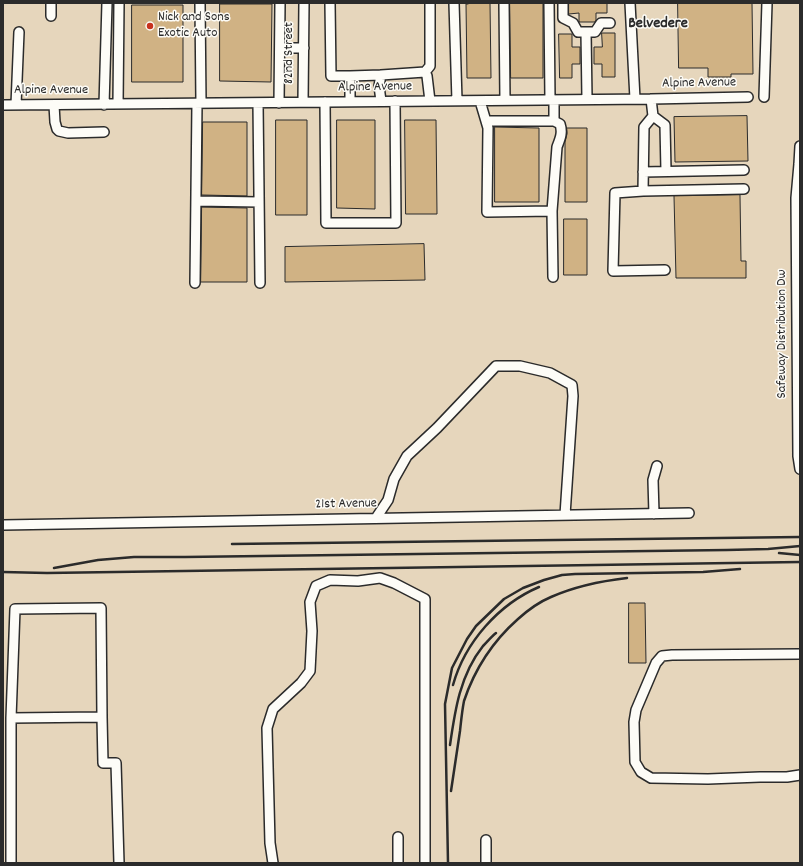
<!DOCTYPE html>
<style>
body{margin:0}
#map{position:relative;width:803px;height:866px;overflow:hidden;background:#f0e6d4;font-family:Dekko,sans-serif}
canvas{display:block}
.frame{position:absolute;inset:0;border:4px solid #2b2b2b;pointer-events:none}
</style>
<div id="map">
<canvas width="803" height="866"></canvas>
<div class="frame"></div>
</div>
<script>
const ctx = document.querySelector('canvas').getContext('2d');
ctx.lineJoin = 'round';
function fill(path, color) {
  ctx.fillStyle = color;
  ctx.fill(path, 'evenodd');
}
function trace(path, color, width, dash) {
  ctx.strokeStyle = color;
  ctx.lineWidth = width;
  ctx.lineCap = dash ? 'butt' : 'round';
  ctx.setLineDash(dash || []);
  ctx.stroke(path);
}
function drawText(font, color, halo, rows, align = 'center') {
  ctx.font = font + ' Dekko,sans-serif';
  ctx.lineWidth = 3;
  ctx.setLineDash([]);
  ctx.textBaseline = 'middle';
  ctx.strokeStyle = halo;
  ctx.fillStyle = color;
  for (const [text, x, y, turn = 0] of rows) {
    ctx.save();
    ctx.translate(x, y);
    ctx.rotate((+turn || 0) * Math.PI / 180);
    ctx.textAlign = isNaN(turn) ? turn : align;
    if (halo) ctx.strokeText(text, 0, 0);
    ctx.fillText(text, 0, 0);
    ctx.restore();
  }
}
fill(new Path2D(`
 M3 3H800V863H3Z`), '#e6d6bc');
const building = new Path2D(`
 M468 3H490L491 78H467L466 4H468Z
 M510 3H543V78H511Z
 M569 3H607V13H596V20L595 22H579V13L569 14Z
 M678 3H752L753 74H731V77H708V68H679Z
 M220 4H272L271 82 220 81Z
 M132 5H183V82H132Z
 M602 33H615V77H602V64H594V47H602Z
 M559 34H572V47H580V64H572V78H560Z
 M747 116 748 161 675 162 674 117Z
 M276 120H307V215H276Z
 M337 120H375V209L337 208Z
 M405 120H436L437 214H406Z
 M203 122H247V196L202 195Z
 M495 127 539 128V202H495Z
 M567 128H587V202H565V142L567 134Z
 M740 195 741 261H746V278H676L674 196Z
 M202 207 247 208V282H201Z
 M564 219H587V275H564Z
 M424 244 425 280 285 282V247Z
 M629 603H645L646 663H629Z`);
fill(building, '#d0b284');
trace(building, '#2b2b2b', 1);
const minor = new Path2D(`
 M200 3 201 103
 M330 3 331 76H350
 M454 3 457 101
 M504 3 505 100
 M549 3 550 100
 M563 3V18L573 23 578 32H586
 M630 3 635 99
 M51 16V3
 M280 48H304
 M425 72 430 66V3
 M764 97 767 3
 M587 99 586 32H595L601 23H610
 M381 101 379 86 381 75 425 72 427 76 430 101
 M480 101 488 128 487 212 552 211
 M303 102 304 3
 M325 102 326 223H396L395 101
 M350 102V76L381 75
 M258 103 260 283
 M279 103 280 3
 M118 104 119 3
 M3 105 651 99 748 97
 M16 105 19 32
 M54 105 55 122 57 129 59 131 68 133 104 132
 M104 105 107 3
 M653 116 665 125 666 171
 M486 121H554
 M800 146 799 164 796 198 798 456 800 469
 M643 172 744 170
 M643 191 644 127 653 116 651 99
 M196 201 259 202
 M665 270 613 271 615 193 643 191 744 189
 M553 277 552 211 557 147C560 139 563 133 560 124L554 121V100
 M195 283 197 103
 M654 514 653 480 657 466
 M376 518 388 500 394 479 407 456 437 428 496 366H520L550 373 572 385 573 396 565 515
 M3 525 689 513
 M800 654 672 655 662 656 656 663 636 710 634 722 635 762 641 772 651 778 708 779 760 777H787L800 775
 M11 718 15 609 101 608 102 717
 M398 837V863
 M486 840V863
 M11 863V718L102 717 103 763H116L119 863
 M273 863 270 843 267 728 273 709 301 683 310 671 312 631 310 602 316 586 330 580 358 581 380 578 394 583 425 599V863`);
trace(minor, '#2b2b2b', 12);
trace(minor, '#fdfcf7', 9);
trace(new Path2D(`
 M232 544 800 537
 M779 553 800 555
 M54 568 98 560 134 557H185L727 550 768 549 800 546
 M3 572 47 573 800 562
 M453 685C465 642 499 604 539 587
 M450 745C455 710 460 675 483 646 487 642 491 637 496 633
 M451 791C454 771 457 751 460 731 461 722 462 711 464 701 475 668 492 642 518 619 528 610 539 602 551 597 576 586 601 581 627 578
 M448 863 445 704 452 668 467 639 476 626 504 599 523 588 544 580 562 575 575 574 703 572 740 569`), '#2b2b2b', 2.5);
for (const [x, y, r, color] of [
 [150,26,4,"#c8321e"]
]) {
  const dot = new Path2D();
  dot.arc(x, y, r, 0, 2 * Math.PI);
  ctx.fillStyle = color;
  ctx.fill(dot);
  trace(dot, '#fdfcf7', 1.5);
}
drawText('14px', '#2b2b2b', '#fdfcf7', [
 ["Nick and Sons",158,18],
 ["Exotic Auto",158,34]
], 'left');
drawText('14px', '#2b2b2b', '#fdfcf7', [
 ["82nd Street",290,53,-90],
 ["Alpine Avenue",699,84,-1],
 ["Alpine Avenue",375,88,-1],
 ["Alpine Avenue",51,91],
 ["Safeway Distribution Dw",783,334,-90],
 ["21st Avenue",346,505,-1]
]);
drawText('bold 16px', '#2b2b2b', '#fdfcf7', [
 ["Belvedere",658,25]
]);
</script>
